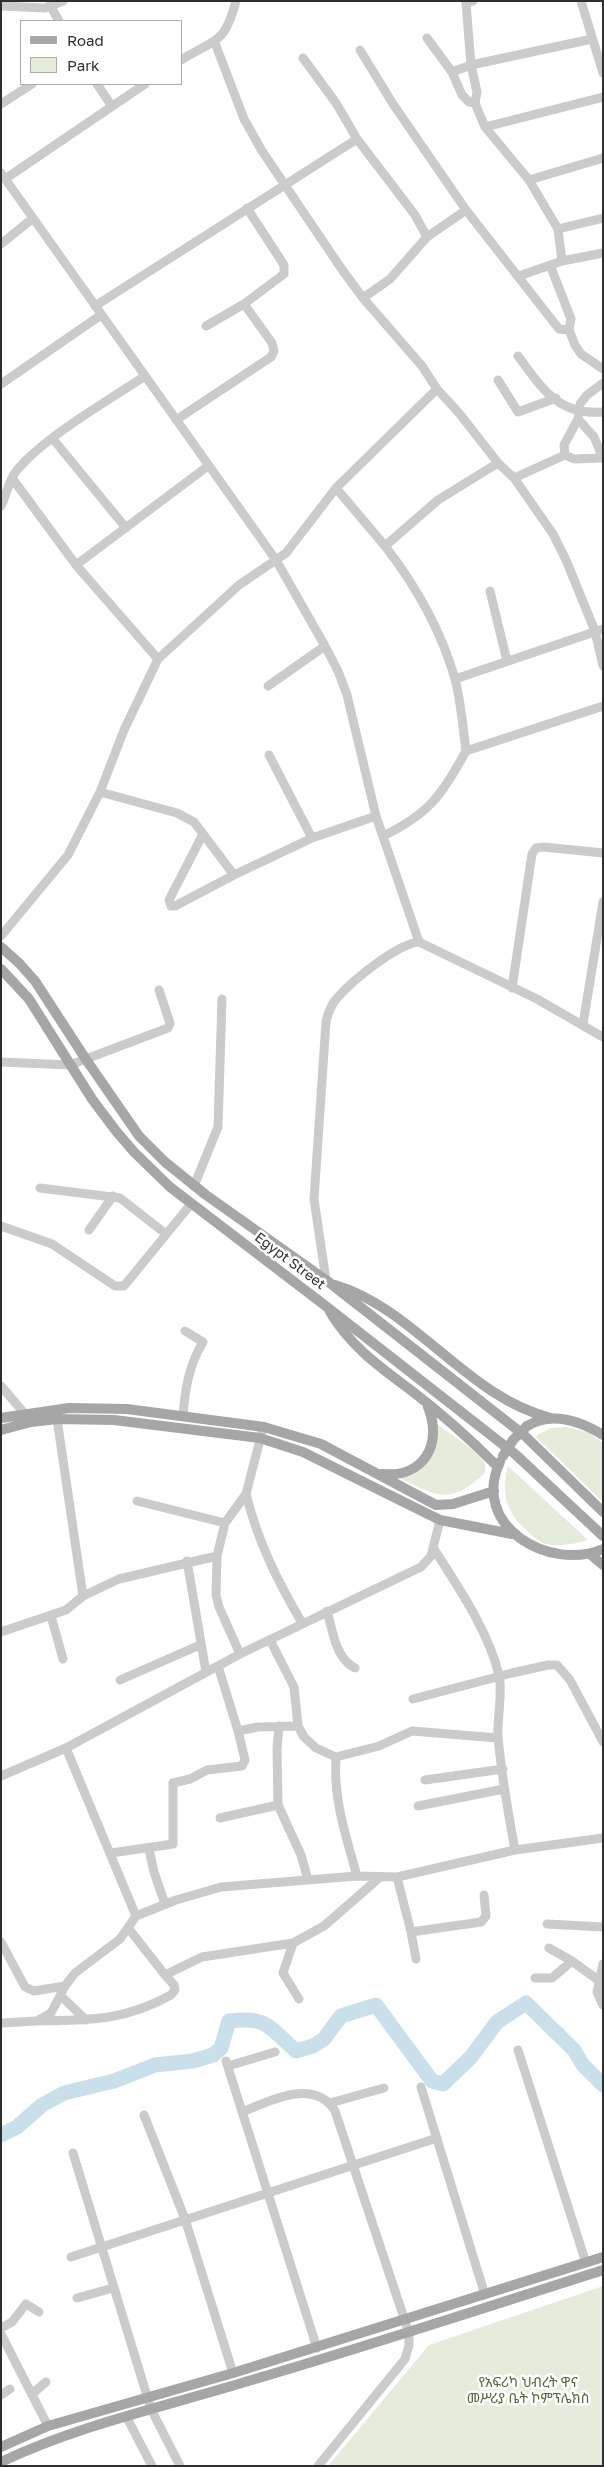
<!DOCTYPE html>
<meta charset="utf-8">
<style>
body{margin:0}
#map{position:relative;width:604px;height:2467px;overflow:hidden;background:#fff;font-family:"Golos Text",sans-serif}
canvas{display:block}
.frame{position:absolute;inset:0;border:2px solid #2e2e2e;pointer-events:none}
.legend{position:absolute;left:20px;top:20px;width:162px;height:65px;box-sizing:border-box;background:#fff;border:1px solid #ababab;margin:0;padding:6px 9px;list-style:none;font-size:15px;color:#2e2e2e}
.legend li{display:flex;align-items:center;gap:10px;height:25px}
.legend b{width:25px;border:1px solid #ababab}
</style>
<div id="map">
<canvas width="604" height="2467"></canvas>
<div class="frame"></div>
<ul class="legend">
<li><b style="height:6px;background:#a6a6a6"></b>Road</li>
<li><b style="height:14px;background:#e6ecdc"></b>Park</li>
</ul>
</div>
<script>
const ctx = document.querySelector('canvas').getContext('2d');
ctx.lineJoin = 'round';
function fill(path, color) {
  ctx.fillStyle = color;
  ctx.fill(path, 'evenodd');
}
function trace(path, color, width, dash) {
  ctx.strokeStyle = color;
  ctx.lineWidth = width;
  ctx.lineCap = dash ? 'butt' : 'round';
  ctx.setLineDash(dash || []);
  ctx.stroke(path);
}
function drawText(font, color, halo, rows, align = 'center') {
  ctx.font = font + ' "Golos Text","Noto Sans Ethiopic",sans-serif';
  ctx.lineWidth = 5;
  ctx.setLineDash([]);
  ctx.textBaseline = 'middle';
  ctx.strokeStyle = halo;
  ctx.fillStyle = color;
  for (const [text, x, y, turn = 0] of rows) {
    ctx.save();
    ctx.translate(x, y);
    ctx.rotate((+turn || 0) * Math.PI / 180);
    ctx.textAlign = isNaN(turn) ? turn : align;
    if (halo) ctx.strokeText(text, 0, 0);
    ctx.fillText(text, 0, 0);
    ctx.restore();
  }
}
fill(new Path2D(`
 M437 1424 473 1450 485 1463V1473C450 1505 438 1497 400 1478 428 1471 428 1449 437 1424Z
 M565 1427 587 1432 603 1443V1502L535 1436 551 1428Z
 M508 1466 588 1540C575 1544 560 1547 546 1544 538 1541 530 1534 524 1528 505 1509 501 1492 508 1466Z
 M603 2286V2466H328L429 2345Z`), '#e6ecdc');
trace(new Path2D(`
 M1 2135 17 2127 42 2105 64 2093 114 2081 155 2065 193 2061 213 2055 221 2048 229 2021C267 2016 269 2027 296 2051L313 2046 324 2039 341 2016 376 2005 432 2081 443 2084 471 2057 497 2022 526 2003 574 2050 583 2065 603 2085`), '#c9e0eb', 15);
trace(new Path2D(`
 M473 1 466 3 471 65 477 92 475 103 485 127 529 180 558 229 562 261
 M581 1 603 73
 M1 6 45 8 63 1
 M51 7 59 21
 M427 38 452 72 462 95 469 102 475 103
 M215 43 244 119 262 151 343 271 363 298 422 366 437 389 459 413 498 463 514 478 553 534 566 560 595 631 603 666
 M360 50 393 104 466 210 559 329 569 330
 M303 58 336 103 357 139 415 215 427 237
 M181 60C217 38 224 45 236 1
 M452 72 471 65 592 39
 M97 84 111 105
 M1 104 32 84
 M485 127 603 97
 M1 173 276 560 325 646 338 671 347 695 376 816 419 942
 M5 179 145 84
 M529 180 603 158
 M558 229 603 218
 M1 244 32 219
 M550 265 571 319 569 330 575 345 581 354 603 369
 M519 276 562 261 603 253
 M363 298 390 279 427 237 466 210
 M95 306 357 139
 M206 326 244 304 284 274V265L247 208
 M518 356C542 388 558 416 603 412
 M498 380 518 412 556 398
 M1 384 101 315
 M578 419 594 437 603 458
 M176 420 271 357 274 351 272 343 244 304
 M53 439 126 528
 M565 455 564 445 578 419 580 404 587 395 603 383
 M12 478 76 565 208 466
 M514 478 565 455 574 459 602 458
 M336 488 385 546 438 500 498 463
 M1 506C7 495 8 480 17 470 46 436 106 402 145 376
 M76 565 158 659
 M490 591 507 661
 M455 679 603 629
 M268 686 325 646
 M466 751 603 706
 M269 755 312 838
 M100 792 177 813 194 822 234 875
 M203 834 169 900 171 906H175L234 875 312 838 376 816
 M383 836C429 814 442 795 466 751 463 728 461 702 455 679 441 630 416 586 385 546
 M1 936 68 855 100 792 124 730 158 659 239 585 286 553 336 488 437 389
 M512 988 532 854 536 848 544 847 603 853
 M583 1024 603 902
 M1 1062 70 1065 168 1028 170 1023 159 990
 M194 1186 218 1127 222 999
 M40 1188 120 1198 166 1234
 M1 1226 52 1244 115 1286H124L191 1204
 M89 1230 113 1196
 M326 1280 314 1199 326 1022C328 1013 331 1004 338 997 353 980 397 944 419 942L537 999 603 1037
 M1 1386 24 1413
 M183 1416C185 1389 189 1365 203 1342L185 1331
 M57 1419 83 1596
 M246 1494C258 1542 277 1580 302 1623
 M137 1501 225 1523
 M434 1549C458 1587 488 1630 499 1675 503 1692 497 1718 498 1736 501 1774 508 1812 515 1850
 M187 1561 206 1672
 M327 1611C333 1631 335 1658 355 1668
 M51 1616 63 1659
 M1 1632 66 1610 83 1596 119 1579 217 1556
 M270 1640 294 1687 298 1726 304 1737 316 1748 336 1757 379 1746 412 1731 498 1738
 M240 1654 219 1607 216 1595 217 1556 225 1523 246 1494 262 1432
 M218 1666 238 1731 258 1727 298 1726
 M120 1680 200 1645
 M413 1699 512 1673 548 1665H557L570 1680 603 1742
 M279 1726 277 1748 278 1805 301 1855 308 1880
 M66 1748 136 1916
 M336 1757C333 1799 346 1836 357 1876
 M1 1776 66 1748 240 1654 421 1567 431 1556 440 1520
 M425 1780 503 1769
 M418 1806 504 1789
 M220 1818 278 1805
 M149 1849 154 1872 165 1904
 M111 1853 173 1844V1783L190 1779 207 1770 242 1766 245 1760 238 1731
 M397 1877 411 1932 481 1922 486 1916 484 1895
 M547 1924 603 1927
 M129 1929 165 1975 202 1957 293 1943 324 1926 379 1878
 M411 1932 416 1959
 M1 1942 25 1987 34 1991 65 1986
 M293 1943 283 1973 299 1999
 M549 1948 572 1961
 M603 1964 597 1992 603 2005
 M535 1978H552L572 1961 598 1980
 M61 1996 86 2020
 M38 2021C90 2020 124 2021 171 1995L175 1990 174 1985 165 1975
 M1 2023 37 2021 51 2013 65 1986 75 1973 120 1939 136 1916 176 1900 221 1887 357 1876 397 1877 515 1850 603 1838
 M518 2050 586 2263
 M226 2061 317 2348
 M228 2066 275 2052
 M421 2087 485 2295
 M330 2103 384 2088
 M242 2112C270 2101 314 2077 335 2111L409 2333V2345L405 2359 318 2466
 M144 2115 185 2219 233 2373
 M73 2153 151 2409 180 2466
 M71 2257 437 2138
 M77 2298 113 2288
 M1 2328 12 2322 26 2304 39 2312
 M1 2334 48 2426
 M32 2394 46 2382
 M1 2395 10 2389
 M126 2416 152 2466`), '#cbcbcb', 9);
trace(new Path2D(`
 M1 947 19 963 35 981 85 1058 139 1136 165 1162 206 1195 326 1280 524 1435 603 1512
 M1 969 29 999 92 1099 116 1131 134 1152 170 1187 327 1307 515 1454 603 1536
 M335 1285C414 1308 468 1398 551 1418
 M330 1312C351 1347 380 1367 412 1391 442 1414 471 1440 498 1467
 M1 1418 69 1408 127 1409 264 1427 321 1444 436 1505 453 1504 494 1491
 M527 1426C552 1411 580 1421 603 1435
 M1 1430 31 1422 57 1419 114 1420 260 1438 303 1452 440 1520 512 1534
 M500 1462C470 1526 549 1572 603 1549
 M382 1474C424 1478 443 1444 428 1407
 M590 1554 603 1565
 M1 2447 48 2426 233 2373 603 2257
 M1 2462C79 2425 163 2407 245 2382 365 2347 484 2308 603 2270`), '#a6a6a6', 10);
trace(new Path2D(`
 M503 1456 513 1440 527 1426`), '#a6a6a6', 10);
drawText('14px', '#2e2e2e', '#fff', [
 ["Egypt Street",290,1261,37]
]);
drawText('14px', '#556a3c', '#fff', [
 ["የአፍሪካ ህብረት ዋና",528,2383],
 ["መሥሪያ ቤት ኮምፕሌክስ",528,2399]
]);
</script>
